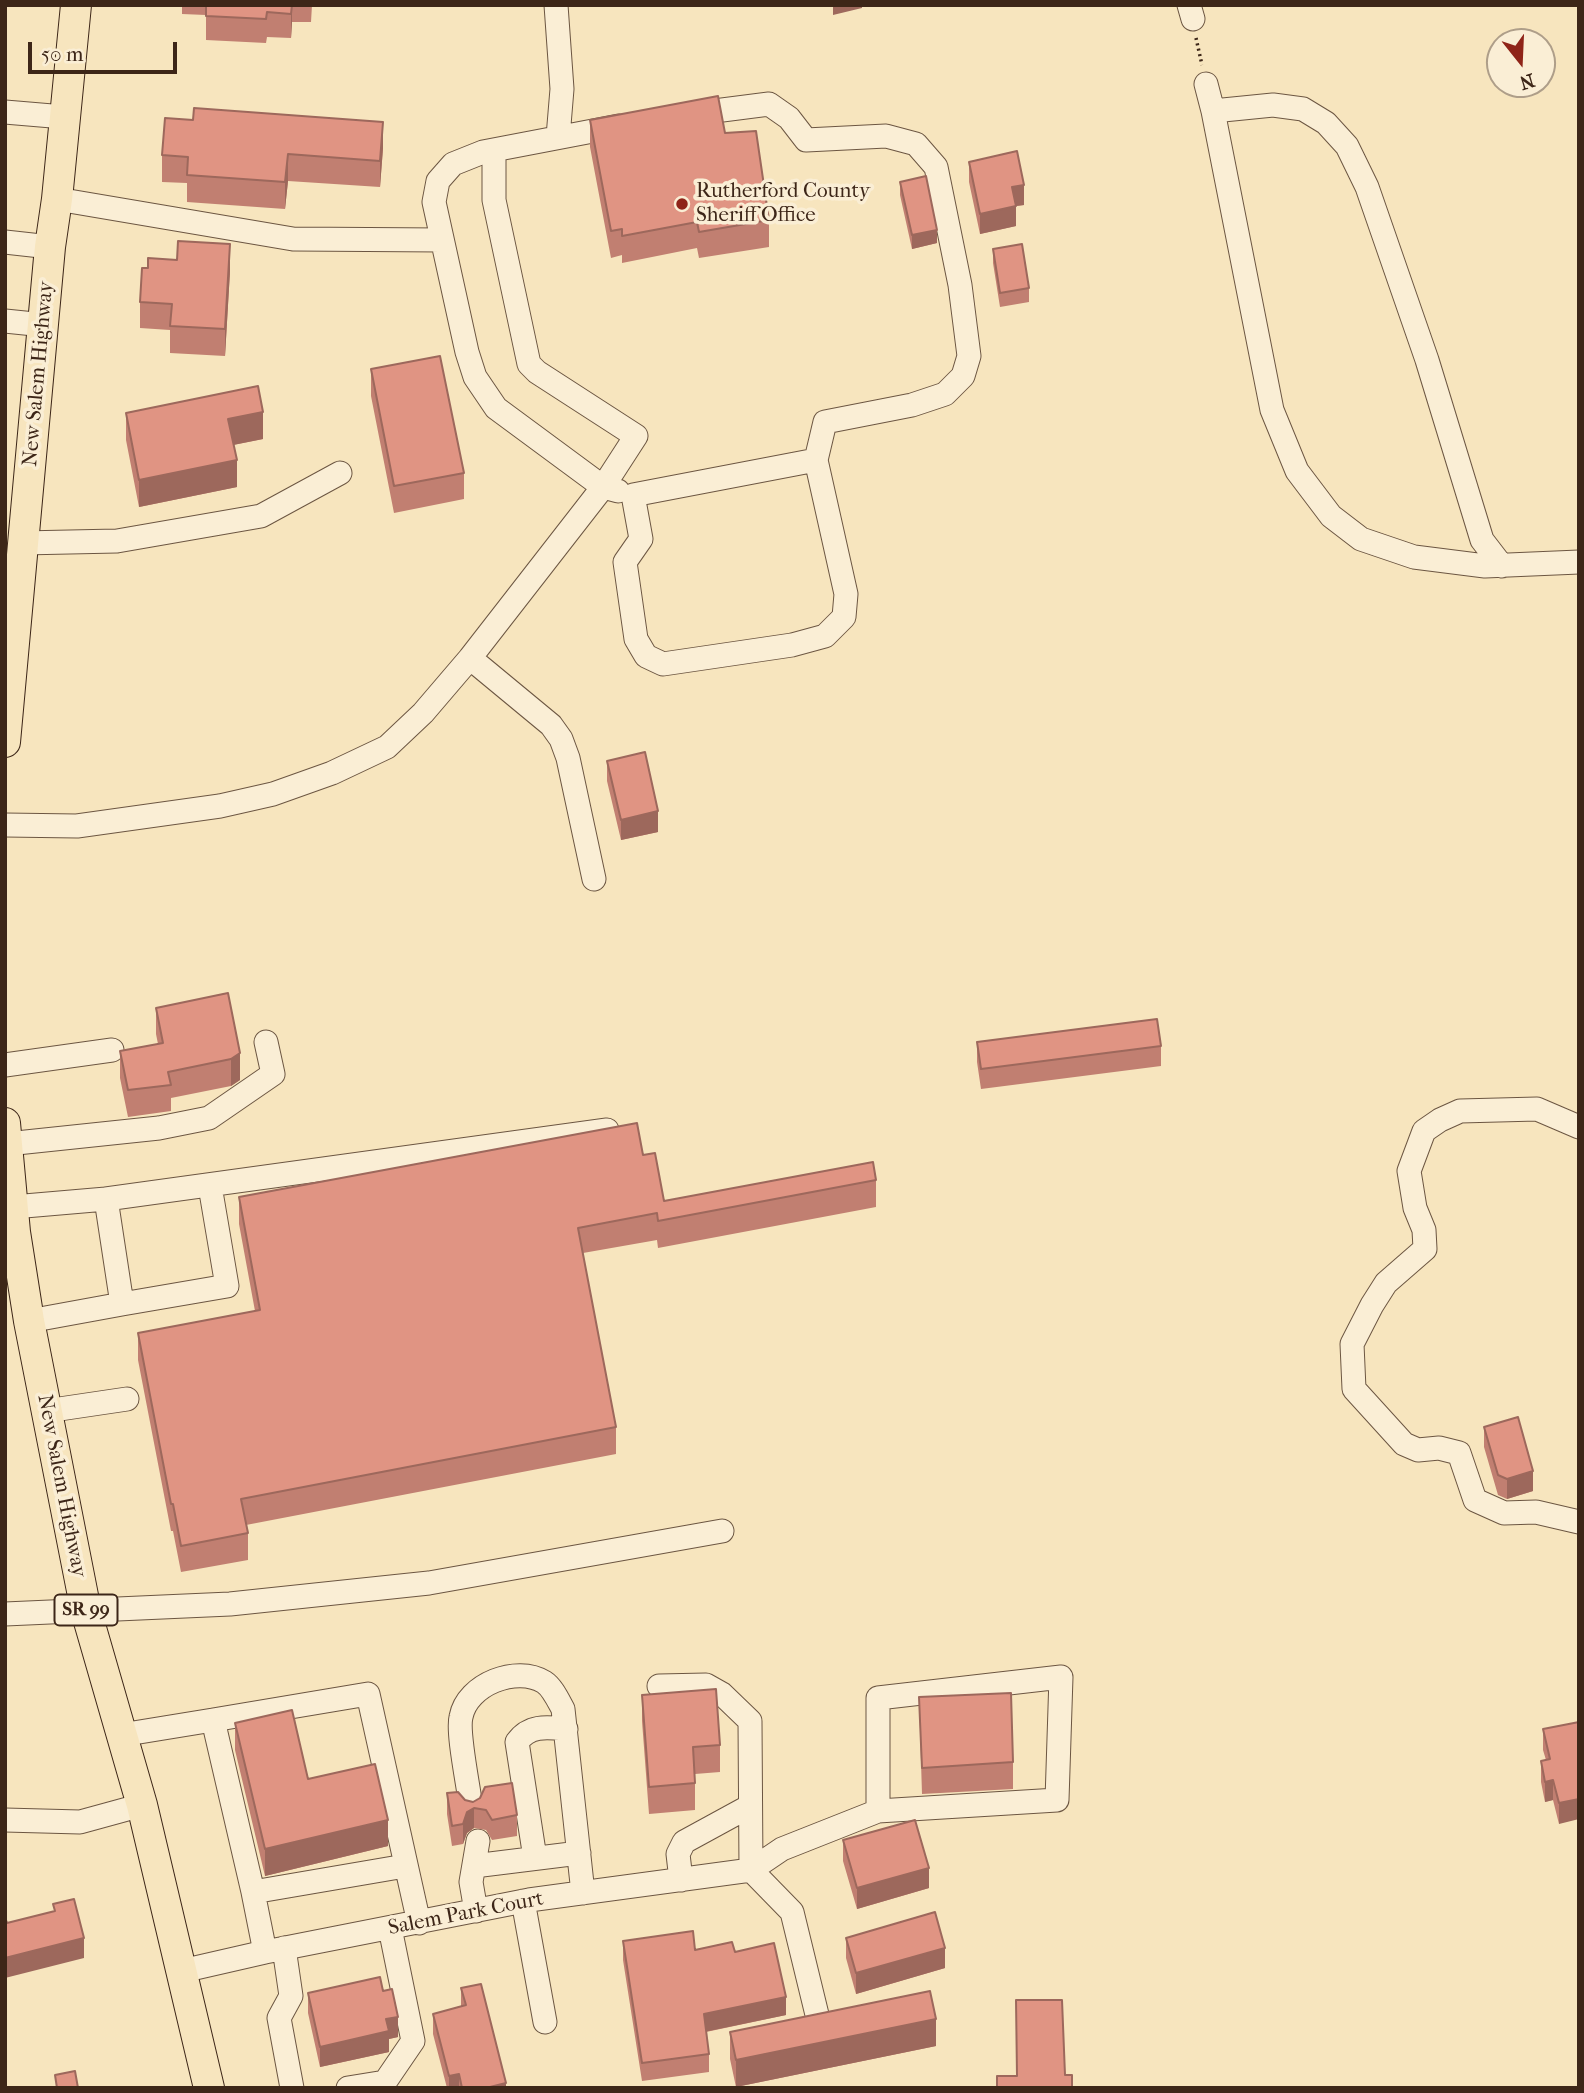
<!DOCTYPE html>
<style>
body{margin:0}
#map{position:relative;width:1584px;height:2093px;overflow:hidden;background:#f7e5be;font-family:"IM FELL French Canon",serif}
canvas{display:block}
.frame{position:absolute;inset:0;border:7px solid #3d2618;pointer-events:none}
.north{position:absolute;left:1486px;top:28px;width:70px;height:70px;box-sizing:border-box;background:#faeed5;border:2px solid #ae9e89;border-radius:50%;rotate:162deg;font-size:19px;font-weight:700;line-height:28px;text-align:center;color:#3d2618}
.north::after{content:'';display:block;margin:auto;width:24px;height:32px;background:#8f2418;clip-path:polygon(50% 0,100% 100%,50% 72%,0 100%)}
.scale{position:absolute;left:28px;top:42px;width:149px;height:32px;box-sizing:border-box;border:4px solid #3d2618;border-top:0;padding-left:9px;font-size:21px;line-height:24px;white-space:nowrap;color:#3d2618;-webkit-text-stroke:5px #faeed5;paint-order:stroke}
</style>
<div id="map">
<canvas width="1584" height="2093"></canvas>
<div class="frame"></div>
<div class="north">N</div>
<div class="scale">50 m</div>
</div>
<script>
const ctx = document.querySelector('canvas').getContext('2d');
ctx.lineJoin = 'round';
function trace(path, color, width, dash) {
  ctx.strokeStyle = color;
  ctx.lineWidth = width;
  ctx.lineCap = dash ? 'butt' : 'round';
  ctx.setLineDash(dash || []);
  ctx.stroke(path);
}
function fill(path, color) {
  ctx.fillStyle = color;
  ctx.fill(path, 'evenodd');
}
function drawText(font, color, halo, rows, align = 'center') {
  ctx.font = font + ' "IM FELL French Canon",serif';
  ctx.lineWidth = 7;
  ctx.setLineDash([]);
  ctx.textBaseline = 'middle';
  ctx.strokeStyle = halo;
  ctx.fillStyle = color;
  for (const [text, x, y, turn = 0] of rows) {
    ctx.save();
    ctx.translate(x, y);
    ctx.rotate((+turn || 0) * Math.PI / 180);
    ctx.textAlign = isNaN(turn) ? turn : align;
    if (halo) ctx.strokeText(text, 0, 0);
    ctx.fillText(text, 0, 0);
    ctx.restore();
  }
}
const minor = new Path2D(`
 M556 5 562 89 558 137
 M1189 5 1193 19
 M1206 84 1213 111 1272 410 1297 471 1331 516 1361 539 1414 557 1485 566 1579 562
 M1213 111 1273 105 1303 109 1326 123 1347 146 1367 187 1427 360 1482 540 1502 566
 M5 112 64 117
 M691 114 769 104 789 118 806 140 886 136 916 144 936 167 960 285 969 356 963 376 945 394 912 405 825 422 816 460 846 594 844 617 825 636 792 645 663 664 646 656 636 639 625 562 641 539 633 495 816 460
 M494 150V200L529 364 537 372 636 436 603 487 618 491
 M57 199 293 239 442 240
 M5 242 50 247
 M5 321 44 325
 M22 543 117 541 261 516 340 473
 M470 658 551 725 561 739 568 758 594 879
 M5 825 77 826 220 806 273 794 332 773 387 747 423 713 470 658 603 487 496 408 475 377 467 352 434 202 438 181 453 164 483 152 619 126
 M5 1065 112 1050
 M1579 1127 1537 1109 1460 1111 1440 1120 1424 1131 1409 1171 1415 1208 1424 1230 1425 1249 1386 1283 1372 1305 1352 1344 1354 1389 1404 1444 1418 1450 1439 1448 1459 1453 1475 1500 1504 1513 1536 1512 1579 1522
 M7 1144 159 1128 209 1118 273 1074 266 1042
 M106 1199 607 1130
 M13 1207 106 1199 122 1304 29 1321
 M122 1304 227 1286 210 1186
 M46 1411 127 1399
 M5 1614 230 1604 429 1583 722 1531
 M659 1686 706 1685 722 1694 750 1721 751 1870 792 1912 820 2027
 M213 1720 368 1694 419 1923
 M121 1735 213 1720 253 1892 265 1952
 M471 1808C469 1788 457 1733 461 1717 467 1684 517 1665 544 1682 552 1687 558 1700 563 1709L583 1893
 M5 1820 80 1822 142 1805
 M535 1858 517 1742C529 1725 546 1727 566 1729
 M474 1866 579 1853
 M681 1880 678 1854 684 1842 750 1806
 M253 1892 405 1866
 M523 1901 545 2022
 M476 1911 471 1882 478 1841
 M284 1948 291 1996 279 2018 292 2088
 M182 1971 265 1952 529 1900 751 1870 782 1849 878 1811 1057 1800 1061 1677 878 1698V1811
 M348 2088 385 2082 413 2041 390 1928`);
const major = new Path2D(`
 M5 742 50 247 57 199 76 5
 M5 1123 15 1232 29 1321 86 1611 142 1805 209 2088`);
trace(minor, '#6c5642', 25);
trace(major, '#3d2618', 32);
trace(new Path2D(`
 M1196 38 1202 65`), '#3d2618', 3.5, [2, 3.5]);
trace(minor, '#faeed5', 23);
trace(major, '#f7e5be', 30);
fill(new Path2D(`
 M182 5H312L311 22H292L291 38 267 37 266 43 206 40V15L182 14Z
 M590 120 725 133 769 220V247L699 258 697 248 622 263V255L611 258 590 147Z
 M383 148 380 187 288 181 285 209 187 202V183L162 182V155Z
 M969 162 1024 205 1016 206V226L980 234 969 182Z
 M900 182 937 243 912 249 900 195Z
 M993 249 1029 288V302L1000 307 993 263Z
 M230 271 225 356 170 353V330L140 328V302Z
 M371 369 464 473V499L394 513 371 396Z
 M126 413 263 439 233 445 237 487 139 507 126 440Z
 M607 761 658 832 621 840 607 781Z
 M228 993 240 1080 231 1086 171 1098V1111L128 1117 120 1078V1051L158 1044 156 1034V1008Z
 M977 1042 1161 1046V1066L981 1089 977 1062Z
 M643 1155 664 1201 876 1180V1207L658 1248 657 1240 583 1253 616 1427V1454L246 1525 248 1533V1560L181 1572 173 1531H171L138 1360V1333L255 1311 239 1224V1197Z
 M1484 1427 1533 1491 1507 1499 1498 1495 1484 1447Z
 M642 1695 720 1745V1772L695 1774V1810L649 1814 642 1721Z
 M919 1697 1013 1762V1789L922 1794Z
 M1579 1722 1559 1824 1553 1800 1545 1802 1541 1782V1761L1546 1760 1543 1750V1729Z
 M235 1723 308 1779 388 1846 265 1876 235 1750Z
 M447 1793 465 1800 517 1815V1836L492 1840 486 1830 474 1828 467 1833 463 1844 452 1846 447 1814Z
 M843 1840 929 1888 857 1909 843 1861Z
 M846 1938 945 1968 856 1994 846 1958Z
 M623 1941 695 1950 735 1952 786 2015 706 2032 709 2054V2072L642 2081 623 1960Z
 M461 1988 506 2088H447L433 2034V2014L461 2006Z
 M383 1991 398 2037 389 2039V2052L320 2067 308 2013V1993Z
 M730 2032 936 2046 736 2087 730 2059Z`), '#c17f71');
fill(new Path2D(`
 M292 5V22L291 38V14Z
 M833 5H862V8L833 15Z
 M383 122V148L380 187V161Z
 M288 154V181L285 209V182Z
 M1024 185V205L1016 206V226L980 234V214L1012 187Z
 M937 230V243L912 249V235Z
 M230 244V271L225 356V329Z
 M263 412V439L228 446V419Z
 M237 460V487L139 507V480Z
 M658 811V832L621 840V820Z
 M240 1053V1080L231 1086V1059Z
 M1533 1471V1491L1507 1499V1479Z
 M1553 1780V1800L1545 1802V1782Z
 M1579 1799V1819L1559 1824V1803Z
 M474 1808V1828L467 1833 463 1844V1824L467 1812Z
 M388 1820V1846L265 1876V1849Z
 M929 1868V1888L857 1909V1888Z
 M84 1938V1958L5 1978V1958Z
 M945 1948V1968L856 1994V1973Z
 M786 1997V2015L704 2032V2014Z
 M398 2017V2037L389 2039V2052L320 2067V2047L386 2019Z
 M936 2019V2046L736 2087V2060Z
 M459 2074V2088H449V2076Z
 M506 2083V2088H486Z`), '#9d685c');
const building = new Path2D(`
 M206 5H292L291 14 267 12 266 19 206 16Z
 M718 96 725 133 756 131 769 220 699 232 697 222 622 236V229L611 231 590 120Z
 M194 108 383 122 380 161 288 154 285 182 187 175 188 157 162 155 165 118 193 120Z
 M1017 151 1024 185 1012 187 1016 206 980 214 969 162Z
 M926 176 937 230 912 235 900 182Z
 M178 241 230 244 225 329 170 326 172 304 140 302 142 268H148V258L177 260Z
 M1022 244 1029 288 1000 293 993 249Z
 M440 356 464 473 394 486 371 369Z
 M258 386 263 412 228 419 237 460 139 480 126 413Z
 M645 752 658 811 621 820 607 761Z
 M228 993 240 1053 231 1059 168 1072 171 1085 128 1090 120 1051 163 1043 156 1008Z
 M1157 1019 1161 1046 981 1069 977 1042Z
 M637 1123 643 1155 655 1153 664 1201 873 1162 876 1180 658 1221 657 1213 578 1228 616 1427 241 1499 248 1533 181 1546 173 1504H171L138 1333 260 1310 239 1197Z
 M1518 1417 1533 1471 1507 1479 1498 1475 1484 1427Z
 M716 1689 720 1745 693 1747 695 1783 649 1787 642 1695Z
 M1011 1693 1013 1762 922 1768 919 1697Z
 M292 1710 308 1779 375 1764 388 1820 265 1849 235 1723Z
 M1579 1722V1799L1559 1803 1553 1780 1545 1782 1541 1761 1550 1759 1543 1729Z
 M512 1783 517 1815 492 1820 486 1810 474 1808 467 1812 463 1824 452 1826 447 1793 458 1792 465 1800 473 1802 480 1798 485 1787Z
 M915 1820 929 1868 857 1888 843 1840Z
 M74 1899 84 1938 5 1958V1917L7 1923 55 1911 53 1904Z
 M935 1912 945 1948 856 1973 846 1938Z
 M693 1931 695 1950 732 1942 735 1952 774 1943 786 1997 704 2014 709 2054 642 2063 623 1941Z
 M380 1977 383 1991 392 1989 398 2017 386 2019 389 2031 320 2047 308 1993Z
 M481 1984 506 2083 486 2088H462L459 2074 449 2076 433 2014 466 2005 461 1988Z
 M930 1991 936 2019 736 2060 730 2032Z
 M1016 2000H1062L1065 2075H1072V2088H997V2076H1017Z
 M75 2071 78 2088H57L55 2075Z`);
fill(building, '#e09483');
trace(building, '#9d685c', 2);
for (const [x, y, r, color] of [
 [682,204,7,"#8f2418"]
]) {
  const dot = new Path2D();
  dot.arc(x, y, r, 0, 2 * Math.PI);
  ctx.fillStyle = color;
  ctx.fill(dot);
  trace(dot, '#faeed5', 2.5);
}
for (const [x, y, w] of [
 [86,1610,63]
]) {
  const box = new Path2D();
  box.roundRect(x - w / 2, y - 15.5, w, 31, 5);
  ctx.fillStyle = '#faeed5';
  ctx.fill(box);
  trace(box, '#3d2618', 2);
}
drawText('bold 19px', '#3d2618', null, [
 ["SR 99",86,1610]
]);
drawText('21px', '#3d2618', '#faeed5', [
 ["Rutherford County",696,192],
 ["Sheriff Office",696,216]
], 'left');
drawText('21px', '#3d2618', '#faeed5', [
 ["New Salem Highway",39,374,-85],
 ["New Salem Highway",61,1486,79],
 ["Salem Park Court",466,1914,-11]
]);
</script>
